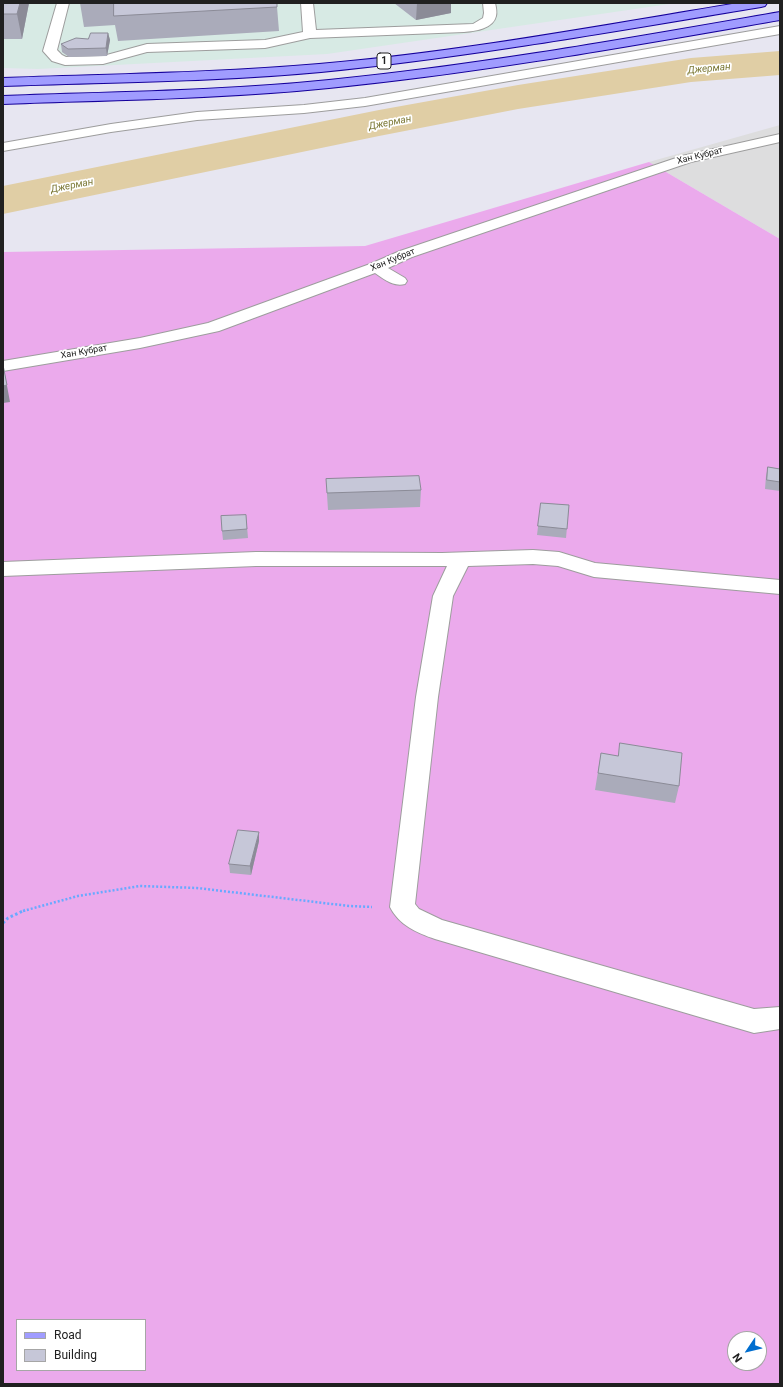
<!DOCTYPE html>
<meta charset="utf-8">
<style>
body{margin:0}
#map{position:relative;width:783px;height:1387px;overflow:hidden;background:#e7e6f1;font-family:Roboto,sans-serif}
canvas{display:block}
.frame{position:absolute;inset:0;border:4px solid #202020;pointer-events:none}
.legend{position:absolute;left:16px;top:1319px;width:130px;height:52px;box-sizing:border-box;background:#fff;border:1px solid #a6a6a6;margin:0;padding:5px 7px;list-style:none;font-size:12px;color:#202020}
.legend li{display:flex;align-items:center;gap:8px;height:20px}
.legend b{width:20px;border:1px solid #a6a6a6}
.north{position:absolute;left:727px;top:1331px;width:40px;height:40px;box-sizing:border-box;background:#fff;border:1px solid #a6a6a6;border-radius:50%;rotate:235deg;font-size:11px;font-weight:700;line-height:16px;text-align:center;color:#202020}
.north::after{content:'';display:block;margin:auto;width:14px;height:18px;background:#006ecf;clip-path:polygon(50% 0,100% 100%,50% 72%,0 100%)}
</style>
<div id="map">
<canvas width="783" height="1387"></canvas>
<div class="frame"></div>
<ul class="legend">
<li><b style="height:5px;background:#a09cff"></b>Road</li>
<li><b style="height:11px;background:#c6c7d8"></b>Building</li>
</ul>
<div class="north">N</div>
</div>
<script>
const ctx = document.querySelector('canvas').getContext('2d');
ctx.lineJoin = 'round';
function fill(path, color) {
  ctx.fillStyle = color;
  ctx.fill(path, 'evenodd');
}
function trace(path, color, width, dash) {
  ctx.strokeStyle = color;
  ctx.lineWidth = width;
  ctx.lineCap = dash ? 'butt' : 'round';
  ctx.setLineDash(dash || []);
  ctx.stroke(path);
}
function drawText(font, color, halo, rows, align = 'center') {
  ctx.font = font + ' Roboto,sans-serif';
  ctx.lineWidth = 3.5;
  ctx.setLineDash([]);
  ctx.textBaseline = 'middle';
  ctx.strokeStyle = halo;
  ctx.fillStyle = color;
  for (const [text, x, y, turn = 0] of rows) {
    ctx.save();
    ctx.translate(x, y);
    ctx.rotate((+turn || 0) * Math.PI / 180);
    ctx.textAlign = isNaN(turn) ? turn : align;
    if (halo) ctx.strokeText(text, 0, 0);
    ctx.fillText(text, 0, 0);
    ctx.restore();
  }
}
fill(new Path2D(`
 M780 125V239L649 162Z`), '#ddddde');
fill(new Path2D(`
 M3 3H676L327 54 38 69 3 68Z`), '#d7eae4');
fill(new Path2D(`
 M649 162 780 239V1384H3V252L365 246ZM17 1320H145V1370H17ZM735 1339H759V1363H735Z`), '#ebaaec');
fill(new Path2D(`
 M780 51V75L691 82 518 109 379 136 3 214V186L379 110 518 85 691 58Z`), '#e0cea5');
const minor = new Path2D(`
 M57 3H69L57 50 62 55 66 57 103 56 147 44 265 40 303 32 301 3H313L316 30 473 24 483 18 484 13 483 3H495C496 7 497 12 496 16 493 29 475 31 464 32L310 38 265 48 147 52 103 64 65 65 52 61 43 51Z
 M780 26V34L365 106 304 113 197 120 111 132 3 151V143L111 124 197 112 304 105 365 98Z
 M780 134V142L691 162 412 257 388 268 405 278 407 281 405 284C393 287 384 279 375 273L219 331 140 348 3 371V361L140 338 208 323 370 264 400 251 682 156Z
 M533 550 559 552 595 563 780 580V594L594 577 558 566 533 564 468 566 453 596 438 697 415 904 419 909 442 920 754 1009 780 1007V1029L754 1033 435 939C417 933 399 925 390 907L416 697 433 596 447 566H256L3 576V562L256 552 442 553Z`);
const major = new Path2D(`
 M738 3H767L765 6 761 7C615 31 469 57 321 72 216 82 108 82 3 86V78C108 74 214 73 319 64 459 52 599 26 738 3Z
 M780 12V20C630 46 480 73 329 88 221 99 112 100 3 104V96C112 92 221 91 329 80 480 65 630 38 780 12Z`);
trace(minor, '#9d9d9d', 2);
trace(major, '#15009b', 2);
trace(new Path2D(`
 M23 911 78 896 140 886 197 888 349 906 372 907`), '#68a9ff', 2.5, [2, 2]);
trace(new Path2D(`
 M3 923 8 918 25 910`), '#68a9ff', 3, [2.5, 2.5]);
fill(minor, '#fff');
fill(major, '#a09cff');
fill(new Path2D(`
 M3 3H29L22 39H3Z
 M80 3H277V7L279 31 118 41 115 25 84 27Z
 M394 3H451V13L416 20Z
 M108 33 110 40 107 56 69 57 62 52 61 44 88 39Z
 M768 467 780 469V491L765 489 766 476Z
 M326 479 421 490 420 507 328 510Z
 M541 503 569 505 566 538 537 535Z
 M246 515 248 538 223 540 222 531Z
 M601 753 679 786 675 803 595 790Z
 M259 841 251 875 230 873 229 864Z`), '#aaabba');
fill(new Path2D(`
 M20 3H29L22 39 17 14Z
 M417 3H451V13L416 20Z
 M108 33 110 40 107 56 106 48Z
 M3 364 10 402 3 403Z
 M259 832V841L251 875 250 866Z`), '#8b8b97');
const building = new Path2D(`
 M3 3H20L17 14H3Z
 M114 3H277V7L114 16Z
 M91 33H108L106 48 68 49 61 44 76 38 88 39Z
 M3 365 7 385 3 386Z
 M768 467 780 469V482L767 480Z
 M419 476 421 490 327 493 326 479Z
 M541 503 569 505 567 529 538 526Z
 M246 515 247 529 222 531 221 516Z
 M620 743 682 753 679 786 598 773 601 753 618 756Z
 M238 830 259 832 250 866 229 864Z`);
fill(building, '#c6c7d8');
trace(building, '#8b8b97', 1);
drawText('9px', '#202020', '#fff', [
 ["Хан Кубрат",700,156,-14],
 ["Хан Кубрат",393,260,-22],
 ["Хан Кубрат",84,352,-10]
]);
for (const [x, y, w] of [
 [384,61,14]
]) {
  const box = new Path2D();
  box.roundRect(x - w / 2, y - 8, w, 16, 3);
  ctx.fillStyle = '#fff';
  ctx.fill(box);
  trace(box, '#202020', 1);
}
drawText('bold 10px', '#202020', null, [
 ["1",384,61]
]);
drawText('italic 10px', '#7b7835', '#fff', [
 ["Джерман",709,69,-5],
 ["Джерман",390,123,-11],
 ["Джерман",72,186,-11]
]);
</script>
